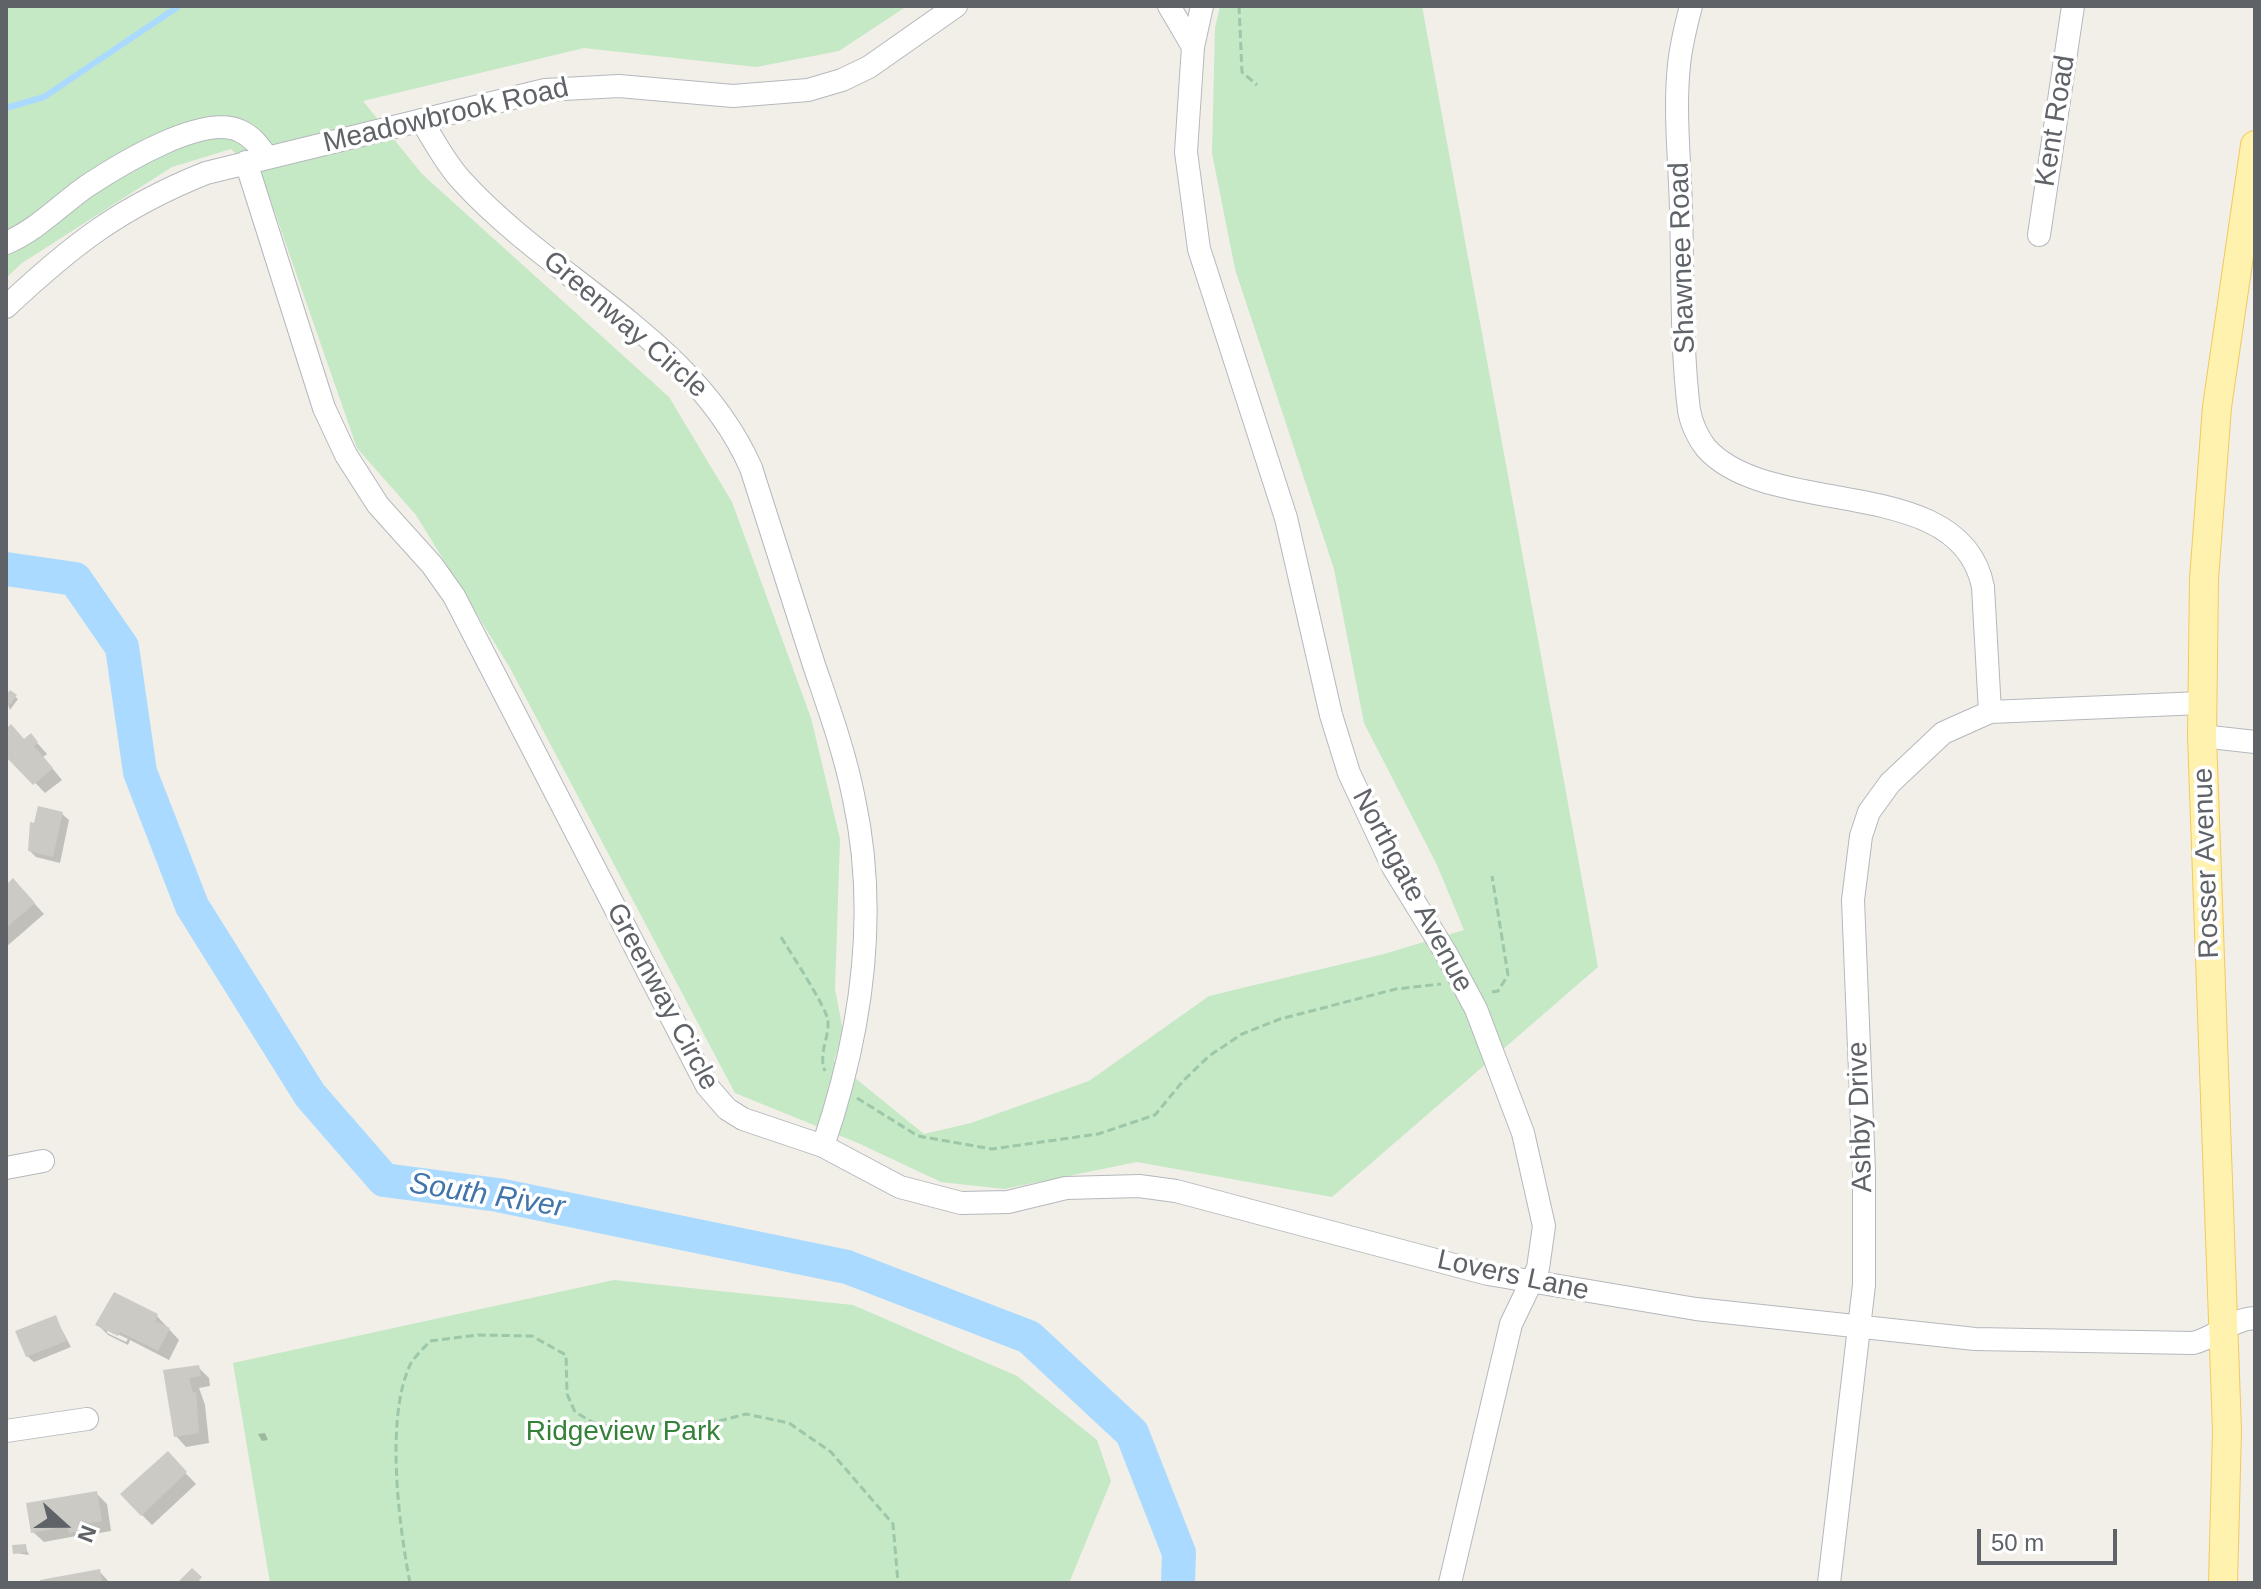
<!DOCTYPE html>
<style>
body{margin:0}
#map{position:relative;width:2261px;height:1589px;overflow:hidden;background:#f1efe8;font-family:Arial,sans-serif}
canvas{display:block}
.frame{position:absolute;inset:0;border:8px solid #5f6368;pointer-events:none}
.north{position:absolute;left:24px;top:1485px;width:80px;height:80px;-webkit-text-stroke:6px #fff;paint-order:stroke;rotate:111deg;font-size:22px;font-weight:700;line-height:32px;text-align:center;color:#5f6368}
.north::after{content:'';display:block;margin:auto;width:28px;height:36px;background:#5f6368;clip-path:polygon(50% 0,100% 100%,50% 72%,0 100%)}
.scale{position:absolute;left:1977px;top:1529px;width:140px;height:36px;box-sizing:border-box;border:4px solid #5f6368;border-top:0;padding-left:10px;font-size:24px;line-height:28px;white-space:nowrap;color:#5f6368;-webkit-text-stroke:6px #fff;paint-order:stroke}
</style>
<div id="map">
<canvas width="2261" height="1589"></canvas>
<div class="frame"></div>
<div class="north">N</div>
<div class="scale">50 m</div>
</div>
<script>
const ctx = document.querySelector('canvas').getContext('2d');
ctx.lineJoin = 'round';
function fill(path, color) {
  ctx.fillStyle = color;
  ctx.fill(path, 'evenodd');
}
function trace(path, color, width, dash) {
  ctx.strokeStyle = color;
  ctx.lineWidth = width;
  ctx.lineCap = dash ? 'butt' : 'round';
  ctx.setLineDash(dash || []);
  ctx.stroke(path);
}
function drawText(font, color, halo, rows, align = 'center') {
  ctx.font = font + ' Arial,sans-serif';
  ctx.lineWidth = 7;
  ctx.setLineDash([]);
  ctx.textBaseline = 'middle';
  ctx.strokeStyle = halo;
  ctx.fillStyle = color;
  for (const [text, x, y, turn = 0] of rows) {
    ctx.save();
    ctx.translate(x, y);
    ctx.rotate((+turn || 0) * Math.PI / 180);
    ctx.textAlign = isNaN(turn) ? turn : align;
    if (halo) ctx.strokeText(text, 0, 0);
    ctx.fillText(text, 0, 0);
    ctx.restore();
  }
}
fill(new Path2D(`
 M6 6H907L839 51 756 67 584 48 363 101 422 174 669 397 732 502 811 718 840 839 835 989 843 1031 834 1061 924 1134 971 1123 1089 1081 1209 996 1384 954 1464 930 1437 865 1364 723 1334 569 1235 269 1212 153 1215 28 1220 6H1422L1598 967 1332 1197 1137 1162 1004 1189 941 1182 858 1143 735 1093 510 668 416 515 357 448 265 184 231 149 172 167 22 263 6 278Z
 M614 1280 853 1305 1017 1376 1097 1440 1111 1481 1069 1583H270L233 1363Z`), '#c5e8c5');
fill(new Path2D(`
 M10 693 18 699 10 710 6 698Z
 M6 731 25 741 31 736 47 754 43 757 62 780 45 793 6 752Z
 M62 814 69 820 60 863 36 857 30 851Z
 M6 888 23 891 44 914 6 947Z
 M157 1316 179 1340 169 1360 130 1340 128 1345 108 1335 98 1325ZM107 1329 128 1339 126 1342 107 1333Z
 M55 1317 71 1347 34 1362 27 1356Z
 M198 1367 209 1378 210 1386 199 1388 205 1405 209 1443 186 1447 176 1436 166 1372Z
 M265 1433 268 1440 262 1441 258 1434Z
 M167 1454 196 1484 152 1525 122 1495Z
 M96 1493 107 1504 111 1531 87 1535 88 1540 81 1542 76 1536 44 1542 33 1532Z
 M25 1546 29 1555 15 1553Z
 M99 1571 110 1583H42Z`), '#0003');
trace(new Path2D(`
 M6 108 44 97 179 6`), '#aadaff', 6);
trace(new Path2D(`
 M6 569 75 579 122 647 140 772 192 906 310 1095 384 1180 498 1195 847 1267 1029 1337 1132 1433 1179 1553 1178 1583`), '#aadaff', 34);
fill(new Path2D(`
 M10 690 17 695 6 709V695Z
 M11 724 24 739 31 733 38 742 34 746 53 768 33 785 6 757V729Z
 M38 806 63 812 53 857 28 851 30 822 34 823Z
 M13 878 35 903 6 928V885Z
 M114 1292 158 1314 155 1321 170 1328 158 1351 120 1332 118 1336 95 1325Z
 M56 1315 66 1341 26 1357 15 1331Z
 M199 1365 201 1376 189 1378 193 1393 196 1392 199 1433 174 1437 163 1370Z
 M168 1451 187 1472 141 1516 120 1494Z
 M97 1491 102 1521 78 1525 79 1531 69 1533 68 1526 31 1533 26 1503Z
 M26 1544 27 1552 13 1554 12 1545Z
 M192 1568 202 1577 197 1583H177Z
 M100 1569 102 1583H40V1580Z`), '#cccac5');
const minor = new Path2D(`
 M1169 6 1193 47
 M1202 6 1193 47 1186 152 1199 249 1286 518 1331 715 1349 773 1393 867 1447 955 1476 1009 1523 1133 1544 1226 1538 1268 1511 1324 1450 1583
 M1691 6C1686 25 1681 45 1679 65 1674 112 1680 163 1681 210 1683 276 1681 345 1689 410 1691 423 1698 438 1706 448 1770 520 1961 472 1983 587L1990 712
 M421 120C434 140 445 163 462 181 553 281 695 340 751 468 772 534 793 599 814 665 829 709 845 753 854 799 879 915 861 1035 823 1146
 M246 162 324 408 346 455 378 505 432 565 454 596 707 1086 727 1109 743 1119 823 1146 900 1187 961 1203 1008 1202 1066 1188 1139 1186 1176 1191 1488 1274 1696 1309 1975 1339 2193 1343C2215 1338 2232 1319 2255 1318
 M2039 235 2073 6
 M6 243C37 230 60 205 87 186 119 165 203 113 240 131 252 136 259 146 267 157
 M6 307C73 244 121 207 206 173L545 90 619 86 733 96 808 90 842 80 869 67 956 6
 M2202 736 2255 742
 M6 1168 43 1161
 M6 1431 87 1419
 M1829 1583 1864 1285V1171L1853 900 1861 836 1869 812 1890 783 1943 733 1990 712 2201 703`);
const major = new Path2D(`
 M2223 1583 2227 1431 2202 736 2204 579 2217 407 2255 145`);
trace(minor, '#b5b8bc', 24);
trace(major, '#f2c960', 30);
trace(new Path2D(`
 M1239 6 1242 72 1257 85
 M781 937C790 952 827 1008 828 1021 829 1039 818 1054 825 1071
 M1492 992 1498 991 1508 975 1492 876
 M857 1098 918 1136 992 1149 1098 1134 1155 1115 1183 1081 1209 1056 1242 1034 1280 1019 1396 989 1441 984
 M410 1583C399 1526 385 1419 410 1365 414 1357 423 1349 430 1341L478 1335 532 1336 566 1355 567 1394 575 1412 599 1426 715 1422 746 1414 789 1423 831 1452 893 1524 898 1583`), '#9cc7a9', 3, [8, 4]);
trace(minor, '#fff', 22);
trace(major, '#fff2af', 28);
drawText('28px', '#5f6368', '#fff', [
 ["Meadowbrook Road",446,116,-13],
 ["Kent Road",2056,121,-81],
 ["Shawnee Road",1683,258,-92],
 ["Greenway Circle",625,325,41],
 ["Rosser Avenue",2207,863,-92],
 ["Northgate Avenue",1412,891,62],
 ["Greenway Circle",662,997,62],
 ["Ashby Drive",1861,1117,-92],
 ["Lovers Lane",1513,1276,12]
]);
drawText('28px', '#348238', '#fff', [
 ["Ridgeview Park",623,1432]
]);
drawText('italic 30px', '#4174aa', '#fff', [
 ["South River",487,1196,9]
]);
</script>
